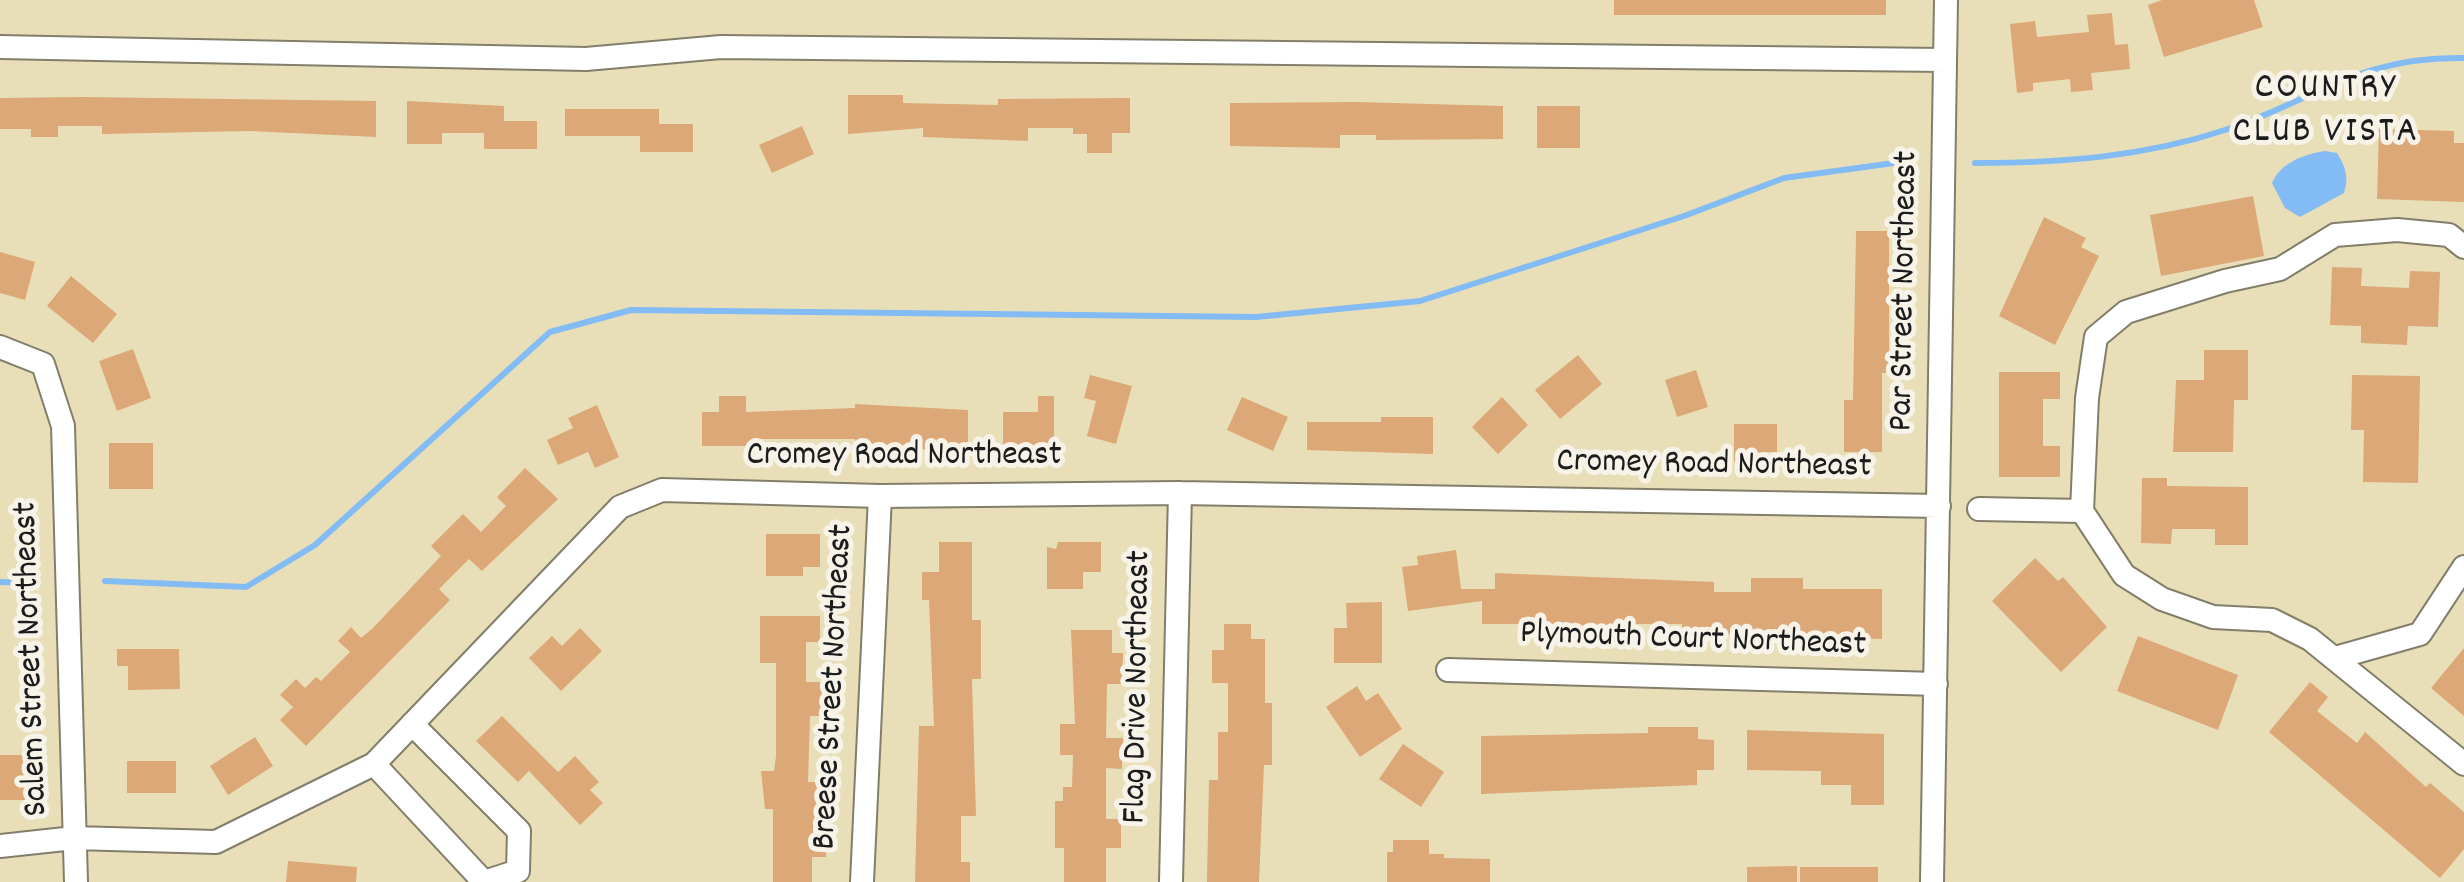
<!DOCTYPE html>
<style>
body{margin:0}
canvas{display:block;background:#e8dfb9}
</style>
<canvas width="2464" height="882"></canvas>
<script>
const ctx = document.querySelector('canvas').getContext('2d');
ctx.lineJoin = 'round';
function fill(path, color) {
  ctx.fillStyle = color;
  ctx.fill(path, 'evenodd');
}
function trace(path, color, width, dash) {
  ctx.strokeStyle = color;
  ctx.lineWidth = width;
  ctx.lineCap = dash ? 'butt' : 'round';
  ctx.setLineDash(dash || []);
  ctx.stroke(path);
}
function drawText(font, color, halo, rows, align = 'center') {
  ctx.font = font + ' Dekko,sans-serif';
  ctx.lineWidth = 10;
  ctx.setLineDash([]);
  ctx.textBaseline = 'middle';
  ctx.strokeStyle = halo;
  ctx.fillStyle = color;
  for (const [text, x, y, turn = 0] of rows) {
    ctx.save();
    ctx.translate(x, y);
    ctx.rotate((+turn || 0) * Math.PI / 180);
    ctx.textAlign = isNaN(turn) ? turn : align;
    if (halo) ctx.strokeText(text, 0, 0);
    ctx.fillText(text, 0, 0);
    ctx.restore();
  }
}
fill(new Path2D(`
 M2325 151 2337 153C2346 168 2349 177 2344 193L2300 217 2285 208 2272 183C2280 163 2304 154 2325 151Z`), '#83bcf4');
trace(new Path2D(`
 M1975 163C2061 163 2143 157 2225 130 2316 100 2358 56 2464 58
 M105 581 246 587 315 545 550 332 631 310 1256 317 1420 301 1684 216 1784 178 1894 163
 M0 582 35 583`), '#83bcf4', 6);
fill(new Path2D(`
 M1614 0H1886V15H1614Z
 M2162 0H2254L2263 27 2164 57 2148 5Z
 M2112 13 2115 45 2128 44 2130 69 2091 73 2093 90 2071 92 2070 79 2033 83V91L2017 93 2010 24 2035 21 2037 37 2089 32 2087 15Z
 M848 95H903V103L998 105V99L1130 98V133H1112V153H1087V134H1073V128H1028V141L923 137V128L848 134Z
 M82 97 376 101V137L250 131 102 134V126H58V137H31V129H0V98Z
 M407 101 504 106V121H537V149H484V133H442V144H407Z
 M1357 102 1503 106V139L1376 140V135H1340V148L1230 146V103Z
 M1537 106H1580V148H1537Z
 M565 109H659V124H693V152H640V136H565Z
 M802 126 814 154 772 173 759 145Z
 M2379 129 2454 131V143H2464V202L2377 199Z
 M2253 196 2264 256 2161 276 2150 215Z
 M2044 217 2086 238 2081 247 2099 256 2055 345 1999 316Z
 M1856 231H1889V373H1882V452H1844V400H1853Z
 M0 252 35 262 25 300 0 293Z
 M2332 267 2362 268 2361 286 2409 288 2410 271 2440 272 2438 327 2408 326 2407 345 2361 343V326L2330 325Z
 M71 276 117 314 93 343 47 306Z
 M133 349 151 398 117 411 99 361Z
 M2204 350H2248V400H2234L2233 452H2173L2176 380H2204Z
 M1578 355 1602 384 1560 419 1535 390Z
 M1696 370 1708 407 1677 417 1665 380Z
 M1999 372H2060V399H2043V446H2060V477H1999Z
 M1090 375 1132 386 1116 444 1087 436 1096 401 1084 398Z
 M2352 375 2420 376 2418 483 2363 482 2364 430H2351Z
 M719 396H746V412L855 408V404L968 410V449L855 450V439H760V446H702V412H719Z
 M1038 396H1054V449H1003V412H1038Z
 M1242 397 1288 417 1273 451 1227 430Z
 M1502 397 1528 425 1498 454 1472 427Z
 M597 405 619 457 595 468 588 452 558 465 547 440 573 428 568 418Z
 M1381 417H1433V454L1307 450V422H1381Z
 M1734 424H1777V452H1761V462H1734Z
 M109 443H153V489H109Z
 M525 468 558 499 482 571 469 559 439 589 450 600 306 746 280 720 293 707 280 695 296 679 305 688 316 677 321 681 350 652 338 641 351 627 361 638 373 628 441 556 431 546 463 514 481 532 506 506 497 497Z
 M2142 478H2167V486L2248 487V545H2215V529H2172L2171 544 2141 543Z
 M766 534H820V567H803V576H766Z
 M939 542H972V620H981V679H972L976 816H961V862H970V882H915L919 726H934L929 600H922V572H939Z
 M1058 542H1101V572H1083V589H1047V547L1056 549Z
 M1456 550 1461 589H1495V573L1714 582V592H1751V578H1803V589H1882V639L1714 634V640H1682V624H1631L1630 632H1571V624H1482V601L1408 611 1402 567 1418 565 1417 556Z
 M2035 558 2058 581 2063 577 2107 627 2061 672 1992 601Z
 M1382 602V663H1334V628H1347L1346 603Z
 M760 616H820V642H806V682H826V716H810L808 782H825L826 857H812V882H773V809H765L761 771H774L776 756V663H760Z
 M1224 624H1251V639H1265V703H1272V765H1264L1259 882H1207L1209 780H1218V732H1228V683H1212V650H1224Z
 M580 628 602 651 561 691 529 658 552 636 562 646Z
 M1071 630H1112V653H1123L1122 684H1107L1106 738H1123L1122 769 1106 768V819H1121V848H1106V882H1064V848H1055V801H1063V787H1072L1073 755H1060V724H1075Z
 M2138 636 2238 675 2218 730 2117 691Z
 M2464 648V716L2431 688Z
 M117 649H179L180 689 128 690V666H117Z
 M2310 682 2328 697 2317 711 2357 743 2365 732 2426 787 2430 783 2464 812V849L2440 878 2269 732Z
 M1357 686 1366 701 1378 693 1402 729 1360 757 1326 707Z
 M502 716 558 772 575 756 599 782 590 790 603 803 580 825 529 771 518 782 476 741Z
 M1648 727H1698V739L1714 740V770H1697V785L1481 794V736L1648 733Z
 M1747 730 1884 734V805H1851V785H1821V771L1747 770Z
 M255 737 273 766 228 795 210 766Z
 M1403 744 1444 772 1421 807 1379 779Z
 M0 755H26V800H0Z
 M127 761H176V793H127Z
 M1393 840H1429V854H1444V858L1490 859V882H1387V852H1393Z
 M288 861 357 867 356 882H286Z
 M1797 866V882H1747V867Z
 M1800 867H1878V882H1800Z`), '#dca877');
const minor = new Path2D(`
 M0 47 586 59 721 47 1945 60
 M2464 247 2449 235 2397 230 2335 235 2280 269 2225 281 2126 312 2096 337 2087 398 2082 511 2124 575 2162 599 2213 617 2272 620 2310 639 2464 764
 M0 347 43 364 63 426 76 882
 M1979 509 2082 511
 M2335 658 2420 634 2464 567
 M1448 670 1936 684
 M374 764 484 882 518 871 519 831 412 724
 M0 846 74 838 216 842 374 764 620 507 662 490 880 496 1180 493 1939 506
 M862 882 880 496
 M1171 882 1180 493
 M1932 882 1946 0`);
trace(minor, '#827e6a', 26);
trace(minor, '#fff', 22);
drawText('35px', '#1c1c1c', '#f7f3e8', [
 ["Par Street Northeast",1907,291,-89],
 ["Cromey Road Northeast",904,458],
 ["Cromey Road Northeast",1714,467,1],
 ["Plymouth Court Northeast",1693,642,2],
 ["Salem Street Northeast",34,659,-92],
 ["Breese Street Northeast",836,687,-87],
 ["Flag Drive Northeast",1140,687,-89]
]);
ctx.letterSpacing = '2.5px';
drawText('38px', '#1c1c1c', '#f7f3e8', [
 ["COUNTRY",2326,91],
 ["CLUB VISTA",2326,135]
]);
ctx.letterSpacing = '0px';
</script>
